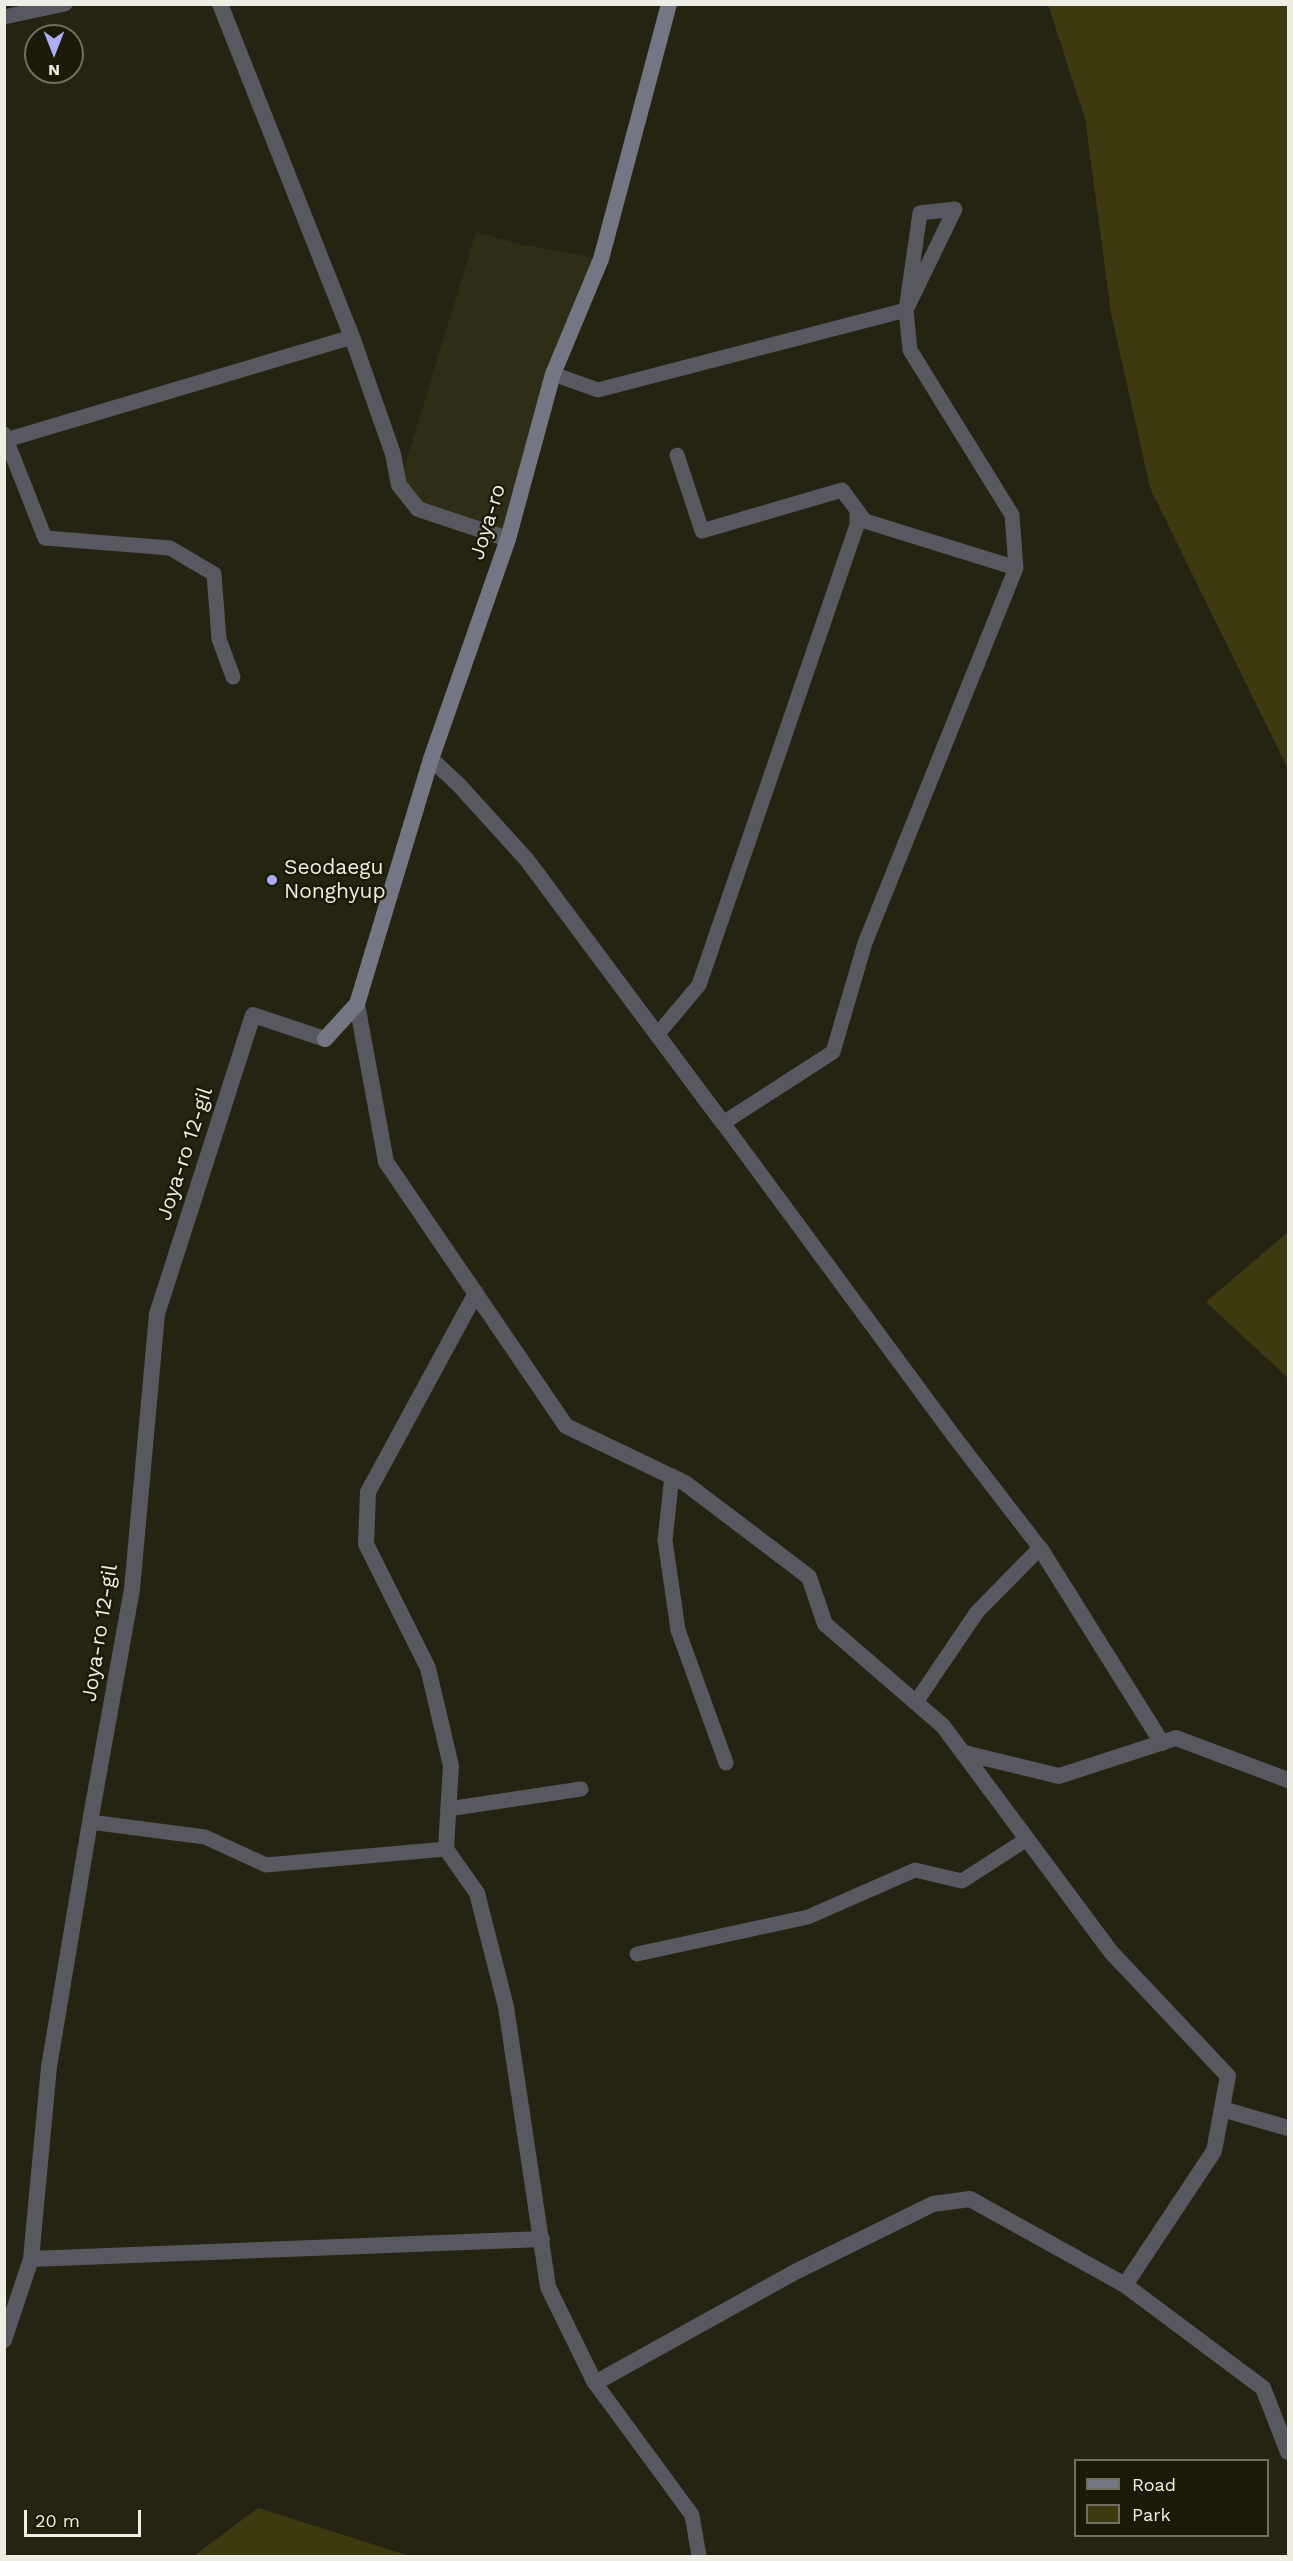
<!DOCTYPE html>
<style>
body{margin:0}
#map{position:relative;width:1293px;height:2561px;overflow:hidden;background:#252312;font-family:"Work Sans",sans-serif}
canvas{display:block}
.frame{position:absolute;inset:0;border:6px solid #efeee4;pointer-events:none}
.legend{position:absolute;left:1074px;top:2459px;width:195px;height:78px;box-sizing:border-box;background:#1b1a09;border:2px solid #706f61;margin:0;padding:8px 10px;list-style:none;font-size:18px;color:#efeee4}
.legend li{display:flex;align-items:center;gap:12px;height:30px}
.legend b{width:30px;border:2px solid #706f61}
.north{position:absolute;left:24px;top:24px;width:60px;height:60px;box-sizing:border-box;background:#1b1a09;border:2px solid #706f61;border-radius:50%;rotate:180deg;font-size:16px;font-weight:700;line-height:24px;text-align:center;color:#efeee4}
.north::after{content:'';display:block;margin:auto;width:21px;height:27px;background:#adaefb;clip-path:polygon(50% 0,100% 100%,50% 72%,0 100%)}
.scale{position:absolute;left:24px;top:2510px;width:117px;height:27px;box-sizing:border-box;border:3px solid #efeee4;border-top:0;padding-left:8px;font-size:18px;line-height:21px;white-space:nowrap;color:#efeee4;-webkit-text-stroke:4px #1b1a09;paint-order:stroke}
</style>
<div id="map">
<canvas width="1293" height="2561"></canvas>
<div class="frame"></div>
<ul class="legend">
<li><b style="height:8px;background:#757683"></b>Road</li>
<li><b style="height:16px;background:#3e3a0f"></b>Park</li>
</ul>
<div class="north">N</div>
<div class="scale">20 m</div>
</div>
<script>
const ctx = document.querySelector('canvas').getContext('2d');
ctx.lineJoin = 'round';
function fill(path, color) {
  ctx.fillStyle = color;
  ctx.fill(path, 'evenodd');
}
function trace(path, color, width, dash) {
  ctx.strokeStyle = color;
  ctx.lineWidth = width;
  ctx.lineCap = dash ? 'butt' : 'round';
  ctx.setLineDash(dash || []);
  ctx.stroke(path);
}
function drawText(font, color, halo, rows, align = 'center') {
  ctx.font = font + ' "Work Sans",sans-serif';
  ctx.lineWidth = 5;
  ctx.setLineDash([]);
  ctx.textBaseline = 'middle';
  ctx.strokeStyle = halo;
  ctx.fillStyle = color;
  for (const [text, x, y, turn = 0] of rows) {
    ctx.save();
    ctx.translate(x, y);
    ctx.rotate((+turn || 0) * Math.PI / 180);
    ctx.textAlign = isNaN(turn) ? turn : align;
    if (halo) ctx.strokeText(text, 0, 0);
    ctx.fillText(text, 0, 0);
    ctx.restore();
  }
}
fill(new Path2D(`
 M476 232 520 244 601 259 553 374 508 539 438 517 399 485Z`), '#302d16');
fill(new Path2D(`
 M1048 5H1288V769L1150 488 1111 313 1085 118Z
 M1288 1232V1378L1206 1302Z
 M258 2508 410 2556H194Z`), '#3e3a0f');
trace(new Path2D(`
 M4 17 65 4
 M553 374 598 390 906 310 920 213 955 209 906 310 910 350 1012 515 1016 568 865 521 842 490 702 531 677 455
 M4 434 45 538 170 548 214 574 219 639 233 677
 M6 440 352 337
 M657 1035 699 985 857 525V511
 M672 1476 665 1540 678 1630 726 1763
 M916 1702 977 1612 1040 1548 953 1435 723 1123 833 1052 865 943 1016 568
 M448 1809 581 1789
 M90 1822 205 1837 266 1865 446 1849
 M637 1954 808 1917 915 1870 962 1881 1027 1839
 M595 2383 692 2515 699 2556`), '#575860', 15);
trace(new Path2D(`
 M220 4 352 337 393 454 399 485 418 509 508 539
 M431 759 459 785 527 860 723 1123
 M357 1004 386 1162 566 1426 685 1483 809 1577 825 1624 943 1726 1111 1952 1228 2076 1214 2151 1125 2285
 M476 1293 368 1492 366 1544 428 1668 451 1766 446 1849 477 1893 506 2007 548 2287 595 2383 795 2272 933 2204 970 2199 1125 2285 1263 2388 1288 2452
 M1040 1548 1162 1743
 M964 1753 1059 1776 1176 1738 1288 1780
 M1222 2109 1288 2128
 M31 2259 542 2239
 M4 2340 31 2259 49 2067 90 1822 132 1589 157 1314 253 1015 325 1039`), '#575860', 16);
trace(new Path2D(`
 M325 1039 357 1004 431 759 508 539 553 374 601 259 669 4`), '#757683', 16);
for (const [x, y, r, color] of [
 [272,880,6,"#adaefb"]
]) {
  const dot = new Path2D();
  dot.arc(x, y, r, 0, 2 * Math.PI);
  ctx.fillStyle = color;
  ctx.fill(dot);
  trace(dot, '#1b1a09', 2);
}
drawText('21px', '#efeee4', '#1b1a09', [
 ["Joya-ro",488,522,-73],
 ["Joya-ro 12-gil",185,1154,-72],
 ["Joya-ro 12-gil",100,1633,-81]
]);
drawText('21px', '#efeee4', '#1b1a09', [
 ["Seodaegu",284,868],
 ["Nonghyup",284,892]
], 'left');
</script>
